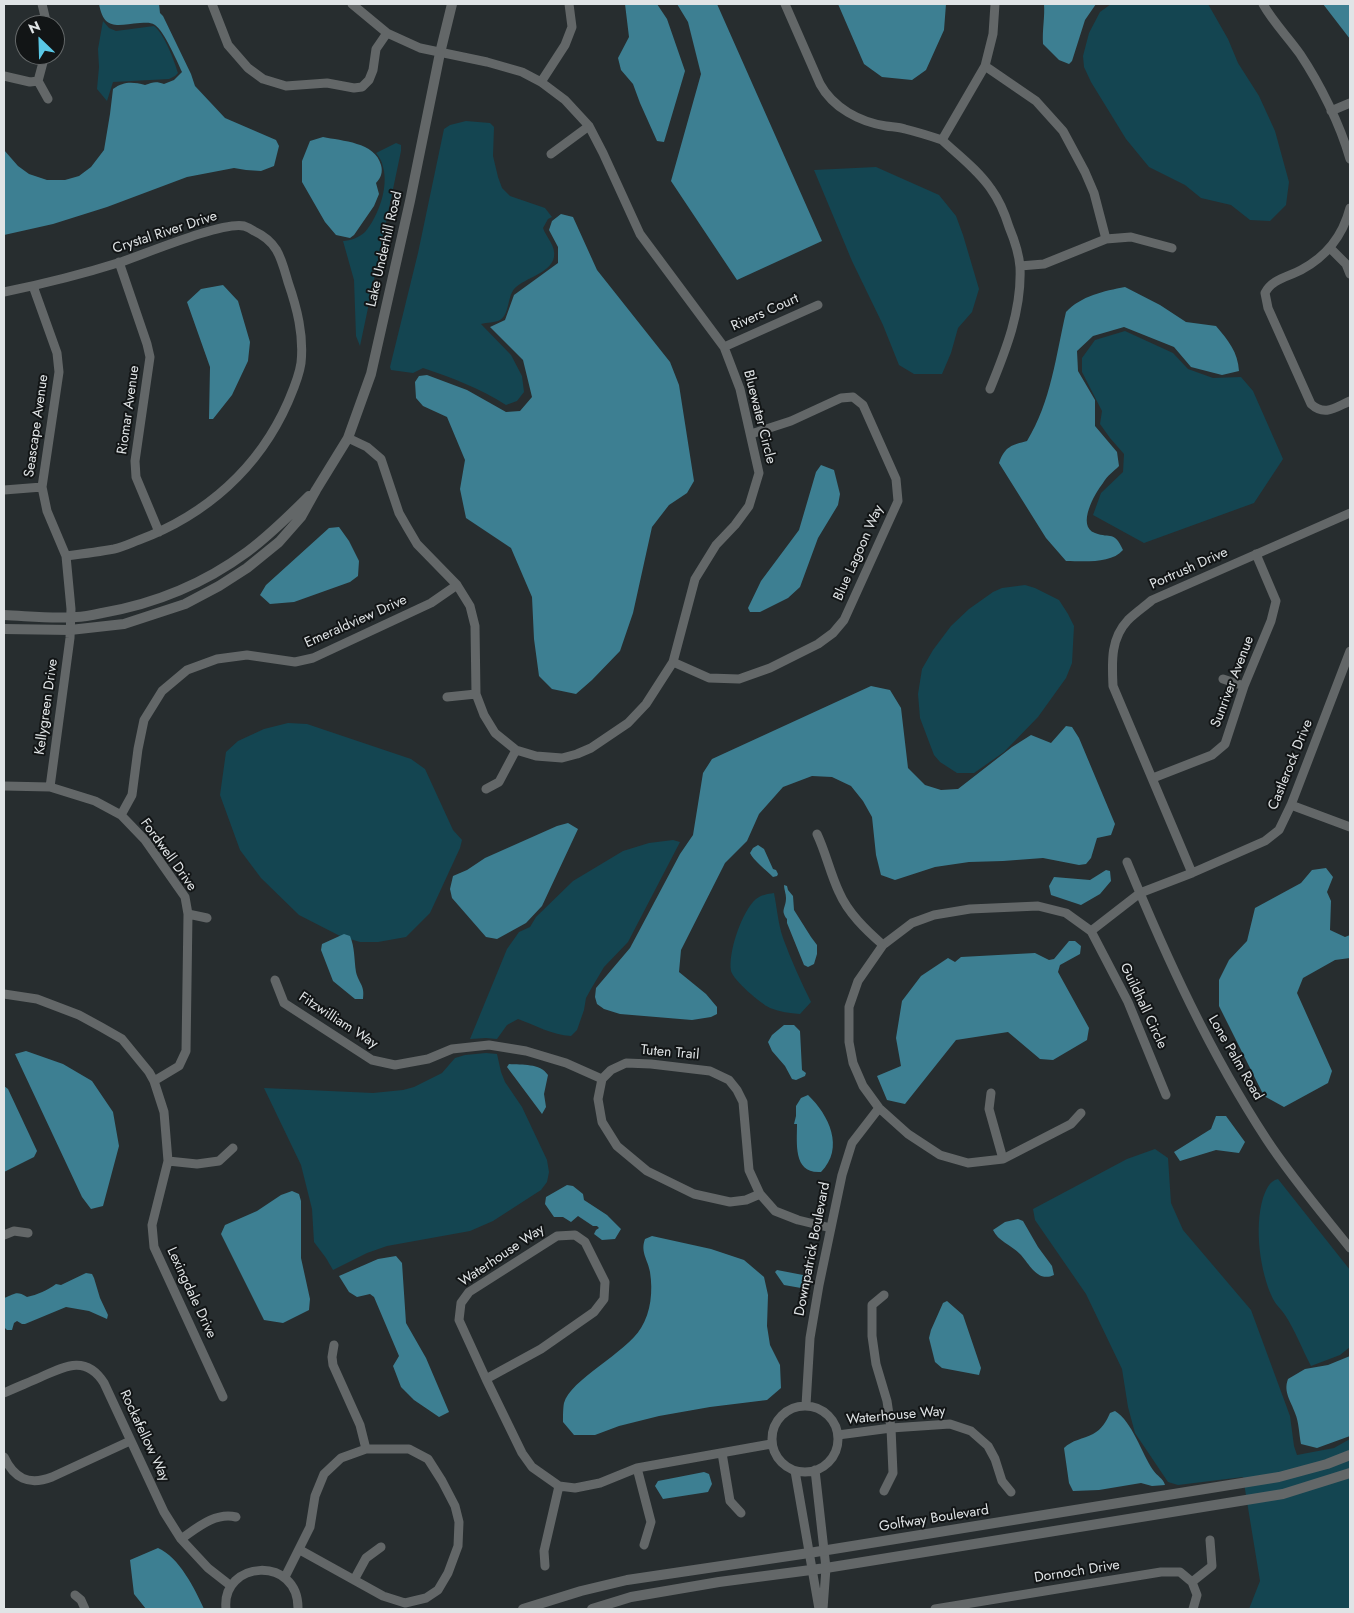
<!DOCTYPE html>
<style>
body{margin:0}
#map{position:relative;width:1354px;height:1613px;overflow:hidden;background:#272d2f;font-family:Jost,sans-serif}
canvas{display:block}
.frame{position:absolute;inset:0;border:5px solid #e0e4e6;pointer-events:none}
.north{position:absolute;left:15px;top:15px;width:50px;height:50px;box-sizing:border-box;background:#121516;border:1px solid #646869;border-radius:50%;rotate:336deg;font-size:14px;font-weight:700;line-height:20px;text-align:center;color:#e0e4e6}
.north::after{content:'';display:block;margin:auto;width:18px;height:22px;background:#5ac8e6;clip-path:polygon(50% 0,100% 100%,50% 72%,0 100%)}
</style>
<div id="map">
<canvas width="1354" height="1613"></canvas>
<div class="frame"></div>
<div class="north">N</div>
</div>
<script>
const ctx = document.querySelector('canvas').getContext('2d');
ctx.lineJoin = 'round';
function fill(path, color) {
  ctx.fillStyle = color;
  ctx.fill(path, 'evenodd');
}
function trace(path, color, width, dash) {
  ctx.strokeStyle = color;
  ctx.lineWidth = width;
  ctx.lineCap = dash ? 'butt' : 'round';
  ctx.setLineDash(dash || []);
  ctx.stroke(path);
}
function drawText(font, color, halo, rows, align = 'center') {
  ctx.font = font + ' Jost,sans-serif';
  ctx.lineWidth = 4;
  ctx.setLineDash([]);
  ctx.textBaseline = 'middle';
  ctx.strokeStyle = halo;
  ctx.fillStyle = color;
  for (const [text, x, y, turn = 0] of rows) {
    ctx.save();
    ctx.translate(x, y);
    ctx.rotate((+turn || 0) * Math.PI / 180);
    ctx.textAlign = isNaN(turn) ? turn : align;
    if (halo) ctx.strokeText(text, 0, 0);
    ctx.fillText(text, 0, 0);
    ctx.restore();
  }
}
fill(new Path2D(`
 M1111 4H1208L1228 39 1238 63 1259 96 1275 131 1289 182 1286 205 1270 221 1250 220 1231 205 1201 198 1185 185 1149 167 1126 139 1091 82 1084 67 1083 56 1089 33 1100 12Z
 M103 21 109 28 116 31 154 26C165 35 174 60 178 73L175 76 169 79 113 82 107 101 97 89 99 67 98 49Z
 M466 121 490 123 494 127 493 156 498 177 502 188 510 196 545 208 552 217 548 219 543 228C546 237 556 246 554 257 551 273 525 278 515 288 507 296 510 314 500 320 495 323 487 322 481 324L511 355 522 376 524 392 517 401 506 405C480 388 452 378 423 368L413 373 391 370 390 367 418 253 444 129 450 125Z
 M396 143 401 145V151L360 346 356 336 354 280 343 241C350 241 360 237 365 232 378 217 389 187 383 167 382 161 379 157 376 153Z
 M876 167 939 195 956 216 963 235 979 289 972 312 958 328 951 353 942 374H914L899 365 883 325 852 261 814 170Z
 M1125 331 1173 353 1188 369 1213 378 1241 377 1253 391 1283 459 1254 503 1144 543 1093 515 1101 493 1123 472 1124 454 1110 438 1100 424 1102 411 1082 372V358L1095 340Z
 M1025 585 1035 588 1059 600 1068 614 1074 626 1072 663 1066 678 1038 717 1004 752 974 773H957L940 762 934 755 920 718 918 694 922 669 933 650 951 626 969 609 993 592 1002 588Z
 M288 723 307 724 411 759 425 769 453 830 462 840 460 848 430 913 406 937 378 942H360L340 936 299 915 261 878 240 850 220 795 226 752 238 741 264 729Z
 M673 840 680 842 628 942 604 967 591 989 586 998 584 1010 577 1030 571 1036C552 1035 535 1025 518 1019L507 1025 497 1039 486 1038 470 1039 507 949 519 932 530 927 536 917 573 881 623 851 649 843Z
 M774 893C777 908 778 923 783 938 791 960 801 982 811 1002L800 1014C790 1013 780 1012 770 1008 760 1003 734 981 731 971 728 952 742 911 756 899 761 895 767 894 774 893Z
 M486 1053 497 1054 501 1072 505 1082 522 1107 547 1160 549 1172 547 1182 541 1190 493 1221 470 1231 387 1246 367 1253 333 1270 326 1258 314 1242 312 1209 301 1165 264 1088 373 1093 403 1090 414 1087 442 1073 455 1058 465 1055Z
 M1155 1149 1168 1158 1171 1203 1183 1230 1251 1310 1290 1416 1294 1446 1297 1455 1334 1448 1350 1439V1609H1249L1260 1581 1243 1477 1178 1485 1168 1482 1135 1433 1128 1407 1122 1369 1086 1294 1035 1220 1033 1209 1127 1159Z
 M1278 1179 1350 1270V1347L1340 1355 1311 1366C1302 1349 1295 1330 1285 1315 1281 1309 1276 1305 1273 1299 1260 1272 1254 1228 1263 1198 1266 1190 1269 1181 1278 1179Z`), '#144551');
fill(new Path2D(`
 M99 4H159L160 13 163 16 191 74 195 86 225 118 276 140 279 146 274 166 261 171 246 170 234 168 187 177 107 207 53 224 4 235V150L18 166 29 174 47 180H65L79 176 91 167 104 150 110 114 113 89C124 81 133 82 145 85 153 82 156 81 164 84L174 80 182 72C177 61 164 31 155 25 150 22 146 23 140 23 117 25 104 31 99 4Z
 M625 4H657L667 19 685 71 664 142 657 141 640 103 633 84 621 70 618 58 629 37Z
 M677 4H717L822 241 737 280 671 181 701 74 688 22Z
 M838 4H946L944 30 926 70 912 80 882 77 864 64Z
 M1044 4H1096L1085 20 1072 61 1069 64 1059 60 1043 44C1042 30 1045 17 1044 4Z
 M1323 4H1350V39Z
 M323 137C342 141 375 142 381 165 383 172 381 178 376 183L379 194 374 206 354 235 350 238 336 235 325 222 302 182V161L310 141Z
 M561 214 573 217 597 270 670 362 679 385 694 481 687 493 669 505 652 527 633 613 620 651 592 680 576 694 552 689 539 676 534 639 532 597 511 548 466 518 460 489 465 460 447 417 423 406 416 398 415 382 419 376 427 375 467 390 506 412 520 411 532 397 523 360 490 327 505 320 514 295 558 263V247L549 230 552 221Z
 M223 285 238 301 250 342 248 361 232 395 213 419H209L210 367 187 302 201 289Z
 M1125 287 1160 305 1186 322 1216 326C1228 340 1238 352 1239 371L1222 375 1191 367 1174 347 1124 327 1093 336 1077 351 1078 371 1095 400V426L1117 452 1119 466C1114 471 1107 476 1103 483 1095 493 1076 526 1095 533 1111 539 1114 530 1123 550 1111 564 1084 561 1066 561L1046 538 999 463C1005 446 1012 445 1027 441 1051 402 1056 355 1066 312 1081 296 1104 291 1125 287Z
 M821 465 834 470 840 494 838 505 818 538 800 587 788 598 760 612H750L748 608 761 581 799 530 816 472Z
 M339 527 349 541 359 561 358 576 350 582 294 602 270 604 260 595 266 585 329 528Z
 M871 686 890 690 901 708 908 768 925 785 941 790 958 789 1012 747 1031 735 1051 743 1066 726 1072 727 1079 738 1115 824 1111 835 1097 838 1091 858 1086 864 1079 865 1043 858 1003 861 969 862 935 867 895 880 881 875 876 855 872 817 863 801 851 786 832 777 812 776 783 787 759 814 747 841 725 863 681 950 679 972 706 994 717 1007V1014L711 1017 692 1020 620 1014 604 1009 597 1004 595 997 596 988 630 948 680 854 693 835 703 773 712 759Z
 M568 823 578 829 542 906 526 923 497 939 486 937 452 898 450 889 453 876 467 870 485 858 557 826Z
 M758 845 764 849 773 869 776 870 778 874 777 876 773 877C766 870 753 860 750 853L753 848Z
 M1326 868 1333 877 1327 892 1331 901 1330 930 1345 937 1350 935V958L1335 960 1303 978 1297 993 1332 1071 1328 1083 1284 1107 1264 1096 1219 1006V980L1229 960 1247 941 1255 908 1301 883 1312 870Z
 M1106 870 1110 871 1111 881 1100 894 1081 905 1051 895 1049 886 1054 877 1090 880Z
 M784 885 787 886 788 890 793 896 794 910 811 937 817 945V954L814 964 808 967 804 965 787 923V919C780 910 786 908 786 898 786 894 784 889 784 885Z
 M344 934 350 936C355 948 354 959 356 972 359 984 365 985 363 999H355L333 981 321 950 322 944Z
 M1069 941H1075L1081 946 1080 954 1060 965 1058 972 1089 1028 1087 1040 1053 1060 1040 1059 1008 1032 956 1040 905 1104 887 1100 877 1076 901 1066 896 1038 902 1001 921 976 948 958 955 962 961 957 1035 953 1049 960 1054 959Z
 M784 1025H794L800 1031 802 1070 806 1073 805 1076 796 1080 792 1079 785 1066 772 1051 768 1042 772 1035Z
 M26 1051 63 1064 92 1081 113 1112 119 1146 103 1206 91 1209 82 1197 15 1054Z
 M509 1064C522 1065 540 1063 548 1075L544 1094 546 1107 542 1114 507 1067Z
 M4 1086 8 1089 37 1151 34 1157 4 1172Z
 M808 1095C829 1115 845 1148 821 1172 793 1174 797 1144 797 1124H794L796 1116V1106L801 1098Z
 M1216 1116H1226L1245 1142 1239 1153 1216 1150 1180 1161 1174 1152 1211 1129Z
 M567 1185 573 1186 583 1194 584 1200 607 1215 621 1229 615 1239 602 1240 594 1234 596 1230 599 1228 597 1226H593L578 1216 571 1222 563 1217H554L545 1204 546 1197Z
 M292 1191 299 1194 301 1201V1258L310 1299 309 1310 283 1323 264 1320 221 1234 225 1225 257 1211 281 1195Z
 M1018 1219 1023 1221 1038 1247 1052 1266 1054 1275C1037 1283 1029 1263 1020 1254 1011 1245 998 1241 993 1230L1005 1222Z
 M652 1236 711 1249 744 1260 764 1277 768 1295 767 1326 770 1345 780 1365 781 1388 767 1400 710 1407 659 1416 619 1426 595 1435H574L563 1422C563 1416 563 1408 564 1403 570 1380 626 1353 641 1328 651 1312 653 1291 650 1272 648 1260 640 1252 645 1239Z
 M396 1256 402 1263 406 1323 426 1358 449 1412 439 1417 414 1400 401 1387 393 1366 399 1356 374 1297 370 1294 357 1297 349 1292 339 1276 378 1259Z
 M777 1270 803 1275 807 1277 805 1285 801 1288 784 1285 775 1272Z
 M86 1273 92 1274 94 1278 100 1298 108 1315 107 1319 89 1311 66 1307 25 1324H22L17 1321 14 1323 12 1330H7L4 1327V1298C15 1294 16 1290 27 1297 37 1295 48 1290 56 1284L61 1285Z
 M947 1301 963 1315 981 1368 979 1375 942 1368 935 1362 929 1338 931 1330 943 1303Z
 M1350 1356V1436L1317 1448 1301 1444C1299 1434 1299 1422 1295 1413 1291 1401 1283 1392 1288 1379L1305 1369 1328 1365Z
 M1115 1411C1132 1421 1142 1454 1153 1470 1157 1476 1163 1478 1165 1485L1152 1486 1141 1483 1099 1490 1073 1491 1069 1483 1064 1448C1072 1440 1083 1439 1093 1434 1102 1429 1106 1422 1110 1413Z
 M704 1472 709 1474 712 1484 708 1492 663 1499 655 1486 658 1481Z
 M158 1548C179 1557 195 1589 204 1609H146L134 1594 130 1560Z`), '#3d7f92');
trace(new Path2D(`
 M42 4 47 25
 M212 4 228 45 248 68 263 79 286 86 327 83 354 88 362 87 369 80 373 70 376 49 387 33
 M785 4 820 84C833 108 860 122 886 126 892 127 899 127 905 129 917 132 930 136 942 140L985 66 993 34 995 4
 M1263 4C1273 22 1288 37 1300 54 1320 84 1340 124 1350 159
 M985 66 1036 101 1063 131 1085 172 1094 193 1106 239
 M4 76 30 82 38 81 45 55
 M38 81 48 99
 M541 82 565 45 572 27 569 4
 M1331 111 1350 103
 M942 140C958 155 978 170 991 189 999 200 1005 214 1009 227 1014 239 1019 254 1020 267 1022 310 1006 350 990 389
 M551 154 589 126
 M1350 208C1343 235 1326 257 1301 270 1288 277 1272 279 1265 293L1268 308 1311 404C1325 417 1336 407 1350 401
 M1330 248 1346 264 1350 274
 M119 262 147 344 150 357 135 461 136 477 159 532
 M1020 266 1044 264 1106 239 1131 237 1172 248
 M33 286 57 353 59 372 42 487 47 511 66 556 71 609 70 638 50 787
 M4 292C43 284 83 274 121 262 145 254 223 221 244 226 247 227 251 229 254 231 278 242 281 258 288 282 297 308 304 335 301 363 299 377 293 390 288 402 259 468 206 515 139 540 131 543 123 547 114 549 98 552 82 554 66 556
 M724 347 818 305
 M348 438 367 447 381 459 399 513 407 527 417 544 457 585 470 606 475 626 476 694 484 715 495 733 516 750 536 756 562 758 577 754 591 748 628 723 646 704 673 662 695 579 716 545 735 525 749 506 759 473 740 389 724 347 640 234 603 153 589 126 565 100 541 82 522 72 487 62 420 48 387 33 352 4
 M4 490 42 487
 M673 662 709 678 739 679 770 668 818 644 833 633 844 620 898 501 896 479 863 405 853 397 841 398 791 421 751 434
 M1223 679 1244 686
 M447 697 476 694
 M1153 778 1212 755 1225 744 1244 686 1271 621 1276 601 1256 554
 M4 786 50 787 95 801 121 815 145 840 185 897 188 914 186 1051 179 1066 154 1081
 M486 789 499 782 516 750
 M1291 805 1350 827
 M121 815 132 795 138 749 144 720 162 691 187 670 217 659 247 655 295 662 313 658 431 603 457 585
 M817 834C826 853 830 873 839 892 848 913 866 930 883 945
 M1127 862C1167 959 1210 1053 1267 1140 1292 1178 1322 1213 1350 1248
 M1192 873 1113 686C1112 663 1110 639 1128 620 1135 613 1144 607 1152 600L1350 513
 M188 914 207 918
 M1091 931 1140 893 1192 873 1265 841 1279 830 1291 805 1350 651
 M275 980 284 1003 372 1060 395 1065 428 1059 452 1049 489 1045 526 1051 566 1063 602 1079
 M4 994 37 999 79 1015 101 1027 122 1039 149 1072 154 1081 164 1112 168 1161 152 1225 154 1247 223 1397
 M991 1093 989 1109 1003 1159
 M1081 1113 1071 1124 1003 1159 968 1163 940 1155 908 1134 879 1108 863 1086 853 1063 849 1042V1007L858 981 883 945 912 923 934 915 970 909 1038 906 1066 913 1091 931 1128 1002 1166 1095
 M168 1161 197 1164 219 1161 233 1148
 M760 1194 746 1200 730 1202 694 1194 647 1171 617 1146 602 1122 598 1099 602 1079 611 1070 626 1063 651 1064 710 1071 729 1080 737 1090 743 1102 749 1170 760 1194 775 1211 798 1220 831 1228
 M4 1235 14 1231 28 1233
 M334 1345 332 1357 333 1365 360 1425 366 1449
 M486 1379 541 1349 594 1312 604 1299 605 1282 585 1242 575 1235 557 1236 469 1292 461 1303 459 1320 486 1379 522 1453 532 1467 559 1486 575 1488 600 1483 637 1468 771 1444
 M4 1393C17 1387 30 1382 43 1376 67 1365 87 1356 104 1383L164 1512 181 1539 208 1568 231 1586
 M806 1405 810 1338 819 1285 842 1175 852 1143 879 1108
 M772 1439a33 33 0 1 1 66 0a33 33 0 1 1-66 0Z
 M838 1435 891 1428 950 1424 971 1431 988 1446 995 1459 1002 1481 1011 1492
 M722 1453 730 1501 741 1513
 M4 1457C14 1478 28 1486 52 1477L130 1441
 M637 1468 651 1522 644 1545
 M815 1470 826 1568 823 1609
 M795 1471 819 1609
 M884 1491 893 1473 891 1428 887 1401 876 1364 872 1336V1305L884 1295
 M181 1539C197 1528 215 1512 236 1517
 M545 1566 544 1551 559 1486
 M285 1577 310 1527 315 1496 324 1474 341 1458 366 1449H409L428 1459 442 1481 455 1506 459 1522 458 1546 448 1573 438 1590 426 1598 405 1603 383 1596 300 1550
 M354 1580 366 1558 381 1547
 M1192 1582 1212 1566 1210 1540
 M75 1595 81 1600 85 1609
 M226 1609C221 1560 299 1555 298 1609
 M935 1609 1161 1572H1180L1192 1582 1197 1595 1193 1609`), '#636768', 9);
trace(new Path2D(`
 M4 615C28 616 52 619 76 617 84 617 93 615 102 613 154 604 205 583 247 552 270 535 290 515 309 496
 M4 629 70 630 124 624 185 604 219 586 247 568 279 542 301 517 316 490 348 438 371 374 410 201 440 53 452 4
 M523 1609 581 1591 627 1580 809 1553 1279 1477 1327 1464 1350 1455
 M592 1609 631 1597 719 1582 826 1568 1283 1494 1350 1473`), '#636768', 10);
drawText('14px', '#e0e4e6', '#121516', [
 ["Crystal River Drive",165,233,-18],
 ["Lake Underhill Road",385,249,-77],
 ["Rivers Court",765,313,-24],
 ["Riomar Avenue",129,410,-82],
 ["Bluewater Circle",759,417,76],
 ["Seascape Avenue",37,426,-82],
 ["Blue Lagoon Way",859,553,-66],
 ["Portrush Drive",1189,569,-24],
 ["Emeraldview Drive",356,622,-24],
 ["Sunriver Avenue",1233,682,-69],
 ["Kellygreen Drive",47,707,-82],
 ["Castlerock Drive",1291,765,-68],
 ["Fordwell Drive",168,855,54],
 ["Guildhall Circle",1143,1006,65],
 ["Fitzwilliam Way",338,1021,33],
 ["Tuten Trail",670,1053,5],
 ["Lone Palm Road",1235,1058,60],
 ["Downpatrick Boulevard",813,1249,-79],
 ["Waterhouse Way",502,1256,-34],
 ["Lexingdale Drive",191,1293,65],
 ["Waterhouse Way",896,1416,-5],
 ["Rockafellow Way",144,1436,65],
 ["Golfway Boulevard",934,1519,-9],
 ["Dornoch Drive",1077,1572,-9]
]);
</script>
